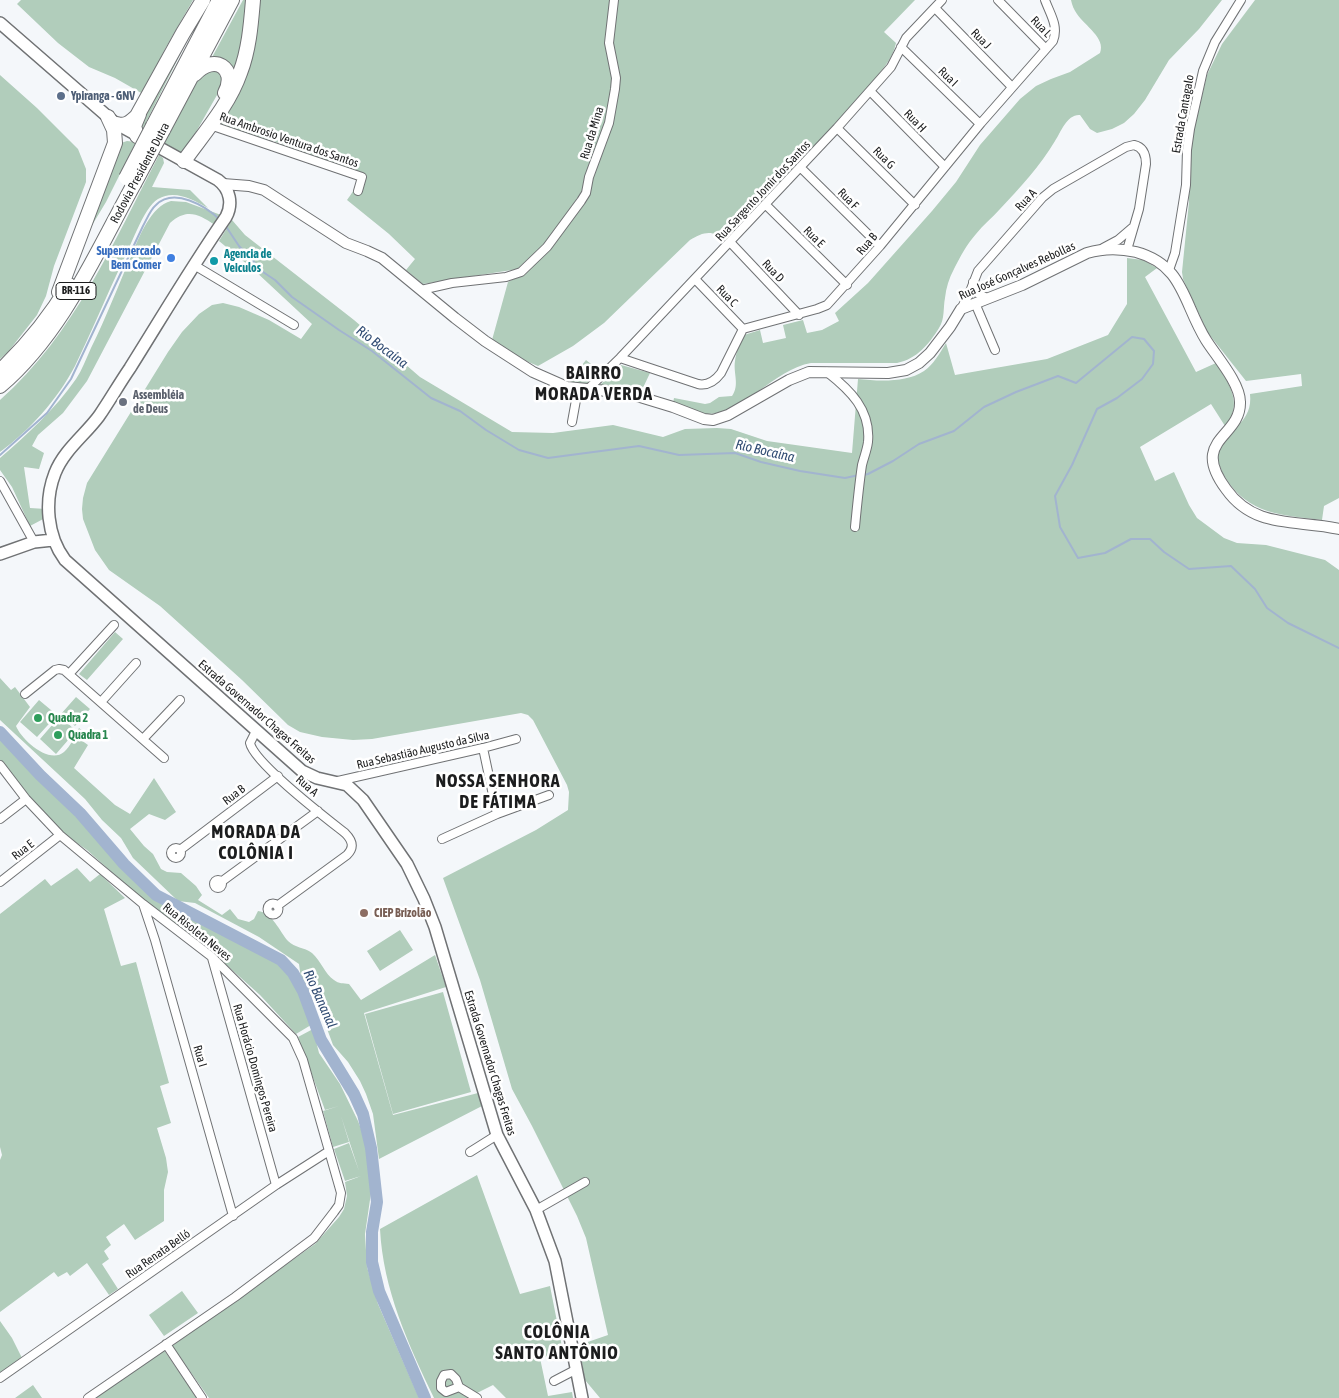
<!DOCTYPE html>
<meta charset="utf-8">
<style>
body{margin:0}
canvas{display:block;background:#f4f7fa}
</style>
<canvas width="1339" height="1398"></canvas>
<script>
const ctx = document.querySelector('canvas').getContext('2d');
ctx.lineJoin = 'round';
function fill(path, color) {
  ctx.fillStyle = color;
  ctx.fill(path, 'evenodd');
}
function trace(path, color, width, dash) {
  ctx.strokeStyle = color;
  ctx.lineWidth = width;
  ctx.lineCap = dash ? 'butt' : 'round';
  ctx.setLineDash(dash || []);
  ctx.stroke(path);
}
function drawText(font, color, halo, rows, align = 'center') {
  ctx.font = font + ' "Asap Condensed",sans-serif';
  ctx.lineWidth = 5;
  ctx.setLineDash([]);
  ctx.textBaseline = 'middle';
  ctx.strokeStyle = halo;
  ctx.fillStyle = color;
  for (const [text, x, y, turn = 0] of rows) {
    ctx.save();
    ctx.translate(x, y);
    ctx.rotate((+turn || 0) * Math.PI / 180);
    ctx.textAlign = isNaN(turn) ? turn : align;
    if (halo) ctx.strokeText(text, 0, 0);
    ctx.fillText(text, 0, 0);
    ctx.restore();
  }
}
fill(new Path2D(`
 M21 0H193L165 49 143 94 115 78 89 67 58 43 17 4Z
 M243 0H246C245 26 241 51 236 76L210 61Z
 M257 0H915L884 32 896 43C893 59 880 72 870 85 826 140 774 189 725 241 713 229 703 232 690 240L604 323 573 346 538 366 526 361 492 340 508 282 523 274 585 197 580 194 563 219 543 245 518 269 423 284 406 270 415 259 389 234 347 200C355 189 362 180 349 169L276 142 215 124 235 94Z
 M1071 0H1222L1199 29 1169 60 1145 100 1134 114 1124 123 1112 129 1097 133 1090 129 1080 115C1067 114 1061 132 1055 141 1040 166 1020 188 1000 209 992 218 983 225 976 234 967 244 960 257 954 269 949 278 946 288 945 298 943 308 945 319 939 328 929 344 917 359 897 363H811C774 369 743 415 706 414 694 413 684 408 673 403L674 398 705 404 710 403 719 397 732 396C740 385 733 373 735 361 736 352 740 343 744 335L760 330 763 343 786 338 783 325 803 320 807 333 822 330 839 321 835 313 868 283 932 211 956 182 980 145 1020 99 1036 86 1051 79 1070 72 1100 53C1106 38 1085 26 1077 14 1074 10 1072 5 1071 0Z
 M1255 0H1339V498L1324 506 1322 520C1283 515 1248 515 1225 477 1220 468 1215 458 1220 448 1231 427 1253 421 1250 394L1302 386 1301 374 1246 381 1208 333 1183 279 1182 272 1189 202V162L1193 135 1207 75 1222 44Z
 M192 31 142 130 138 123Z
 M216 69 223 76 221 88 188 146 184 151 178 153 163 145 198 76Z
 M0 75 37 108 78 149 86 169V182L54 266 46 296 37 315 8 352 0 359Z
 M127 141 136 142 106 202 82 242 121 143Z
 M159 155 163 158 164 163 152 187 190 190 208 208C193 200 175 189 158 199 143 208 130 249 121 265 105 299 91 333 75 366 57 400 30 430 0 452V400C74 335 114 241 159 155Z
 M171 201 186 202 221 215 215 225C198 214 187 208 170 223L87 381 63 413 38 435 32 446 44 453 39 469 24 467 30 508 46 509 47 517 30 526 12 487 0 470V458C28 434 55 409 76 379 82 370 86 359 91 348 106 318 118 286 132 254 139 237 151 206 171 201Z
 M232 220 245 235 354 320 420 377 512 432 553 433 613 425 663 437 685 429 717 428 731 429 767 441 852 453 858 379C878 381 906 383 924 371 933 365 940 353 946 343L955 375 1047 359 1108 335 1127 304V258L1143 260 1157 268 1145 277 1196 372 1216 363C1229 383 1244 405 1225 426L1211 404 1140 447 1155 481 1174 472 1189 505 1197 518 1224 538 1237 543 1266 545 1325 560 1339 570V1398H600L585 1380 579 1345 608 1335 586 1238 577 1216 532 1126 512 1089 480 980 443 878 536 830 568 810 569 792 567 785 533 720 528 715 521 713 372 739 353 740 322 737 300 732 288 725 242 680 160 606 109 570 95 550 83 519 82 509 83 498 87 483 168 352 182 332 199 314 212 305 223 303 239 307 269 320 301 339 312 324 254 270 219 241Z
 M586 360 601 372 588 384H574L569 381Z
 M621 365 650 373 641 392 600 385Z
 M115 632 123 639 87 680 79 674Z
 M0 678 11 690 15 687 30 707 16 726C21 739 49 765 64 752 70 747 75 736 79 728L84 732 81 740 88 745 74 768 115 805 130 814 154 778 176 812 165 820 149 814 130 829 144 846 153 854 161 869 167 872 181 873 196 886 202 895 198 900 222 915 230 909 238 919 249 922 254 919 258 911C272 912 280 932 288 941 295 948 304 947 312 953 321 961 325 974 334 980 339 984 343 983 349 984L361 1000 435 955 446 987 364 1013 393 1115 478 1093 482 1106 379 1159 373 1114 366 1094 360 1081 348 1062 333 1045 316 999 301 978 299 964 259 937 195 903 178 901 133 858 121 838 102 820 85 799 0 720Z
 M76 697 90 709 75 726 61 714Z
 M39 700 57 715 37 737 20 722Z
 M60 716 76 731 56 754 40 739Z
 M0 738 76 811 124 868 156 897 249 944 281 965 295 984 311 1025 296 1034 260 995 212 952 145 902 87 850 64 834 36 804 0 760Z
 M77 868 90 882 100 874 125 898 104 909 121 966 136 962 169 1083 160 1086 171 1123 157 1128 166 1158 168 1172 164 1190V1221L135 1240 124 1224 106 1237 111 1245 104 1251 109 1259 102 1264 118 1289 109 1295 87 1263 70 1276 67 1272 58 1277 54 1272 0 1312V1160L2 1155 0 1147V914L45 879 51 886Z
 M400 930 413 950 380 971 367 951Z
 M443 992 471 1092 393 1114 365 1014Z
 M313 1029 319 1053 340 1084 358 1121 363 1134 370 1161 372 1186 365 1234 367 1267 378 1304 419 1398H209L172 1346 315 1244 339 1217 344 1209 347 1196 345 1182 361 1176 345 1181 334 1149 349 1143 359 1171 341 1116 349 1142 333 1147 323 1111 339 1106 325 1110 298 1037Z
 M477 1175 520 1294 550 1286 563 1352 540 1358 548 1396 572 1392 573 1398H506L493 1385 473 1395 474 1398H434C408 1344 383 1289 380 1229Z
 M182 1291 198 1313 164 1336 149 1315Z
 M0 1321 12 1338 22 1358 0 1373Z
 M164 1350 197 1398H95Z
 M33 1385 42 1398H15Z`), '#b1cdbb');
trace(new Path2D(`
 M225 225 239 246 263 272 275 280 292 297 339 330 372 351 431 398 460 411 486 430 519 450 548 458 639 446 679 455 735 453 761 462 800 471 845 478 859 475
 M0 455 47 413 71 379 143 226C147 219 150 210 156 205 174 187 206 206 220 220
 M864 475 868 474 893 461 919 444 954 431 984 407 1016 392 1058 376 1076 383 1132 337 1144 339 1154 351 1153 364 1142 379 1117 398 1097 409 1072 465 1055 496 1060 527 1078 558 1105 553 1131 539H1150L1164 552 1189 569 1231 566 1255 589 1267 608 1288 623 1339 648`), '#a2b4cf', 2);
trace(new Path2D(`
 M0 732 40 775 80 813 124 864 156 895 281 960 293 973 303 991 321 1040 354 1094 363 1114 371 1148 377 1202 372 1232V1262L379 1291 425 1398`), '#a2b4cf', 12);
const minor = new Path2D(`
 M998 0 1046 49
 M935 8 1012 87
 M901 47 980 124
 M870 91 945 167
 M210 125 362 177 358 191
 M837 128 915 205
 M800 167 880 246
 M766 205 847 285
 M730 242 799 315
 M1103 248 1118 240 1132 228
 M194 265 294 325
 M1169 270 1175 253 1186 185 1187 150 1190 129 1203 71 1215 42 1241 0
 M695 279 743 329
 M973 282 977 293 987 298
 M421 290 452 283 506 277 521 272 547 247 581 201 586 193 589 177 609 123 615 89 616 78 609 43 614 0
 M975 303 995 350
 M961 309 969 294 978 271 1042 198 1053 189 1126 147 1134 145C1143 147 1146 155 1146 164L1139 209 1127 250
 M620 358 698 384C708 386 715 381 721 373L743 329 817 309 827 305 880 246 981 123 1053 41C1059 26 1050 14 1045 0
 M827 372C850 390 871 410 868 442 867 450 864 457 862 465 859 485 857 506 855 527
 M589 388 620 358 837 128 891 67 906 38 942 0
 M572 422 578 389
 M0 481 34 542
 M69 674 114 625
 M25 694 55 670 59 669 64 670 164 758
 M101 702 136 663
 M256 731 250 743C254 763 326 818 345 833 352 840 355 847 347 855L277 906
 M143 739 180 700
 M483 748 497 814
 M0 765 26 799 60 835 143 904 212 957 293 1038 303 1060 341 1193 339 1205 334 1212 314 1238 235 1297 88 1398
 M338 781 483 748 516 739
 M0 819 26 799
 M442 839 497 814 549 795
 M171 853a5 5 0 1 1 10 0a5 5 0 1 1-10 0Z
 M180 850 278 776
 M214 884a4 4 0 1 1 8 0a4 4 0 1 1-8 0Z
 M0 882 60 835
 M221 882 318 811
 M267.5 909a5.5 5.5 0 1 1 11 0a5.5 5.5 0 1 1-11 0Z
 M143 904 155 940 233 1216
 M212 958 276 1185
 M470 1152 497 1135
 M536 1210 585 1182
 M166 1344 202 1398
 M0 1378 276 1185 329 1151
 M554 1381 577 1369
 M459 1387 446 1392 441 1388V1381L444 1375 451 1374 456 1379 459 1387 477 1398`);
const tertiary = new Path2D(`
 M223 184 249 186 264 190 346 243 367 251 382 258 455 318 485 341 533 372 567 387 627 393 673 407 704 419 713 420 728 415 789 380 809 372 888 373 906 370 919 363 930 353 950 327 961 309 1022 285 1087 253C1104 248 1119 248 1136 252 1184 265 1183 303 1206 340 1216 356 1240 383 1240 402 1241 438 1189 439 1226 489 1255 530 1297 519 1339 529`);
const secondary = new Path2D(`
 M0 23 115 123 218 180C230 189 233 204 226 217 192 266 162 317 130 368 119 384 110 400 99 416 85 435 64 450 55 473 44 501 47 536 65 560L302 771 317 778 347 785 363 800 407 864 424 899 435 927 497 1135 536 1210 555 1261 582 1398
 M0 554 34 542 53 540`);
const motorway = new Path2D(`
 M195 74C214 53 238 68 225 93
 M117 124C125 127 131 122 137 116L183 33 203 0
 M153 126 219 0
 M163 130 232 0
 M137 136 134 126 139 114
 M184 161C204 133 229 105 240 73 249 50 251 24 253 0
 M59 292 115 143 114 130 108 117
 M0 371C27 345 50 317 69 285
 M0 386C62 333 95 255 134 184`);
trace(minor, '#707274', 10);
trace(tertiary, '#707274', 12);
trace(secondary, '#707274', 14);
trace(motorway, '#707274', 16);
trace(minor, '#fff', 8);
trace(tertiary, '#fff', 10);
trace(secondary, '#fff', 11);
trace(motorway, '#fff', 14);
const motorwayBridge = new Path2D(`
 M126 178 153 126
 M134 184 163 130`);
trace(motorwayBridge, '#707274', 16, []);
trace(motorwayBridge, '#fff', 14);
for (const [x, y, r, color] of [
 [61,96,5,"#5c6f8a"],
 [171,258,5,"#3f7fe0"],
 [214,261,5,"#0f9aa8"],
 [123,402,5,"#6b7280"],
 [38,718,5,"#2e9e5b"],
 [58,735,5,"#2e9e5b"],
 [364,913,5,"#8d6e63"]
]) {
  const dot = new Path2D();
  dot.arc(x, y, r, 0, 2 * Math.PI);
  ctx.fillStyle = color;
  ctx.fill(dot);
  trace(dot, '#fff', 2);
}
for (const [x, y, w] of [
 [76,291,40]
]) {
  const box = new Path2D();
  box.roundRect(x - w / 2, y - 8.5, w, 17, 4);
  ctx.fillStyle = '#fff';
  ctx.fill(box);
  trace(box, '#1c1d1e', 1);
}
drawText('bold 11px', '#1c1d1e', null, [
 ["BR-116",76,291]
]);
drawText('12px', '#1c1d1e', '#fff', [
 ["Rua L",1041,27,46],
 ["Rua J",981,39,46],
 ["Rua I",948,77,44],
 ["Estrada Cantagalo",1183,114,-80],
 ["Rua H",915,121,46],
 ["Rua da Mina",592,133,-73],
 ["Rua Ambrosio Ventura dos Santos",289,140,19],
 ["Rua G",884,158,45],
 ["Rodovia Presidente Dutra",140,173,-62],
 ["Rua Sargento Jomir dos Santos",763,191,-47],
 ["Rua F",848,199,45],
 ["Rua A",1026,200,-47],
 ["Rua E",814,237,45],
 ["Rua B",867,244,-49],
 ["Rua D",773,271,47],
 ["Rua José Gonçalves Rebollas",1017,271,-24],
 ["Rua C",727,296,46],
 ["Estrada Governador Chagas Freitas",257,712,41],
 ["Rua Sebastião Augusto da Silva",423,750,-13],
 ["Rua A",307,786,41],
 ["Rua B",234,795,-37],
 ["Rua E",23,850,-38],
 ["Rua Risoleta Neves",197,932,39],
 ["Rua I",200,1056,74],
 ["Estrada Governador Chagas Freitas",490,1063,73],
 ["Rua Horácio Domingos Pereira",255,1068,74],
 ["Rua Renata Belló",158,1254,-35]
]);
drawText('bold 12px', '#4e5e75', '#fff', [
 ["Ypiranga - GNV",71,96]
], 'left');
drawText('bold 12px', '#366cbe', '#fff', [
 ["Supermercado",161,251],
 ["Bem Comer",161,265]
], 'right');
drawText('bold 12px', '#0d838f', '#fff', [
 ["Agencia de",224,254],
 ["Veiculos",224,268]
], 'left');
drawText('bold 12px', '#5b616d', '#fff', [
 ["Assembléia",133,395],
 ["de Deus",133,409]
], 'left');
drawText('bold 12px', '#27864d', '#fff', [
 ["Quadra 2",48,718],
 ["Quadra 1",68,735]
], 'left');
drawText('bold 12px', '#785e54', '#fff', [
 ["CIEP Brizolão",374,913]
], 'left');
drawText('italic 14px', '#324d74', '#fff', [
 ["Rio Bocaína",382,347,37],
 ["Rio Bocaína",765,451,13],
 ["Rio Bananal",320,999,66]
]);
ctx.letterSpacing = '1px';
drawText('bold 18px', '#1c1d1e', '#fff', [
 ["BAIRRO",594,373],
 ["MORADA VERDA",594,394],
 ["NOSSA SENHORA",498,781],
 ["DE FÁTIMA",498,802],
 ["MORADA DA",256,832],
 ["COLÔNIA I",256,853],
 ["COLÔNIA",557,1332],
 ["SANTO ANTÔNIO",557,1353]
]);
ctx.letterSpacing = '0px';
</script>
